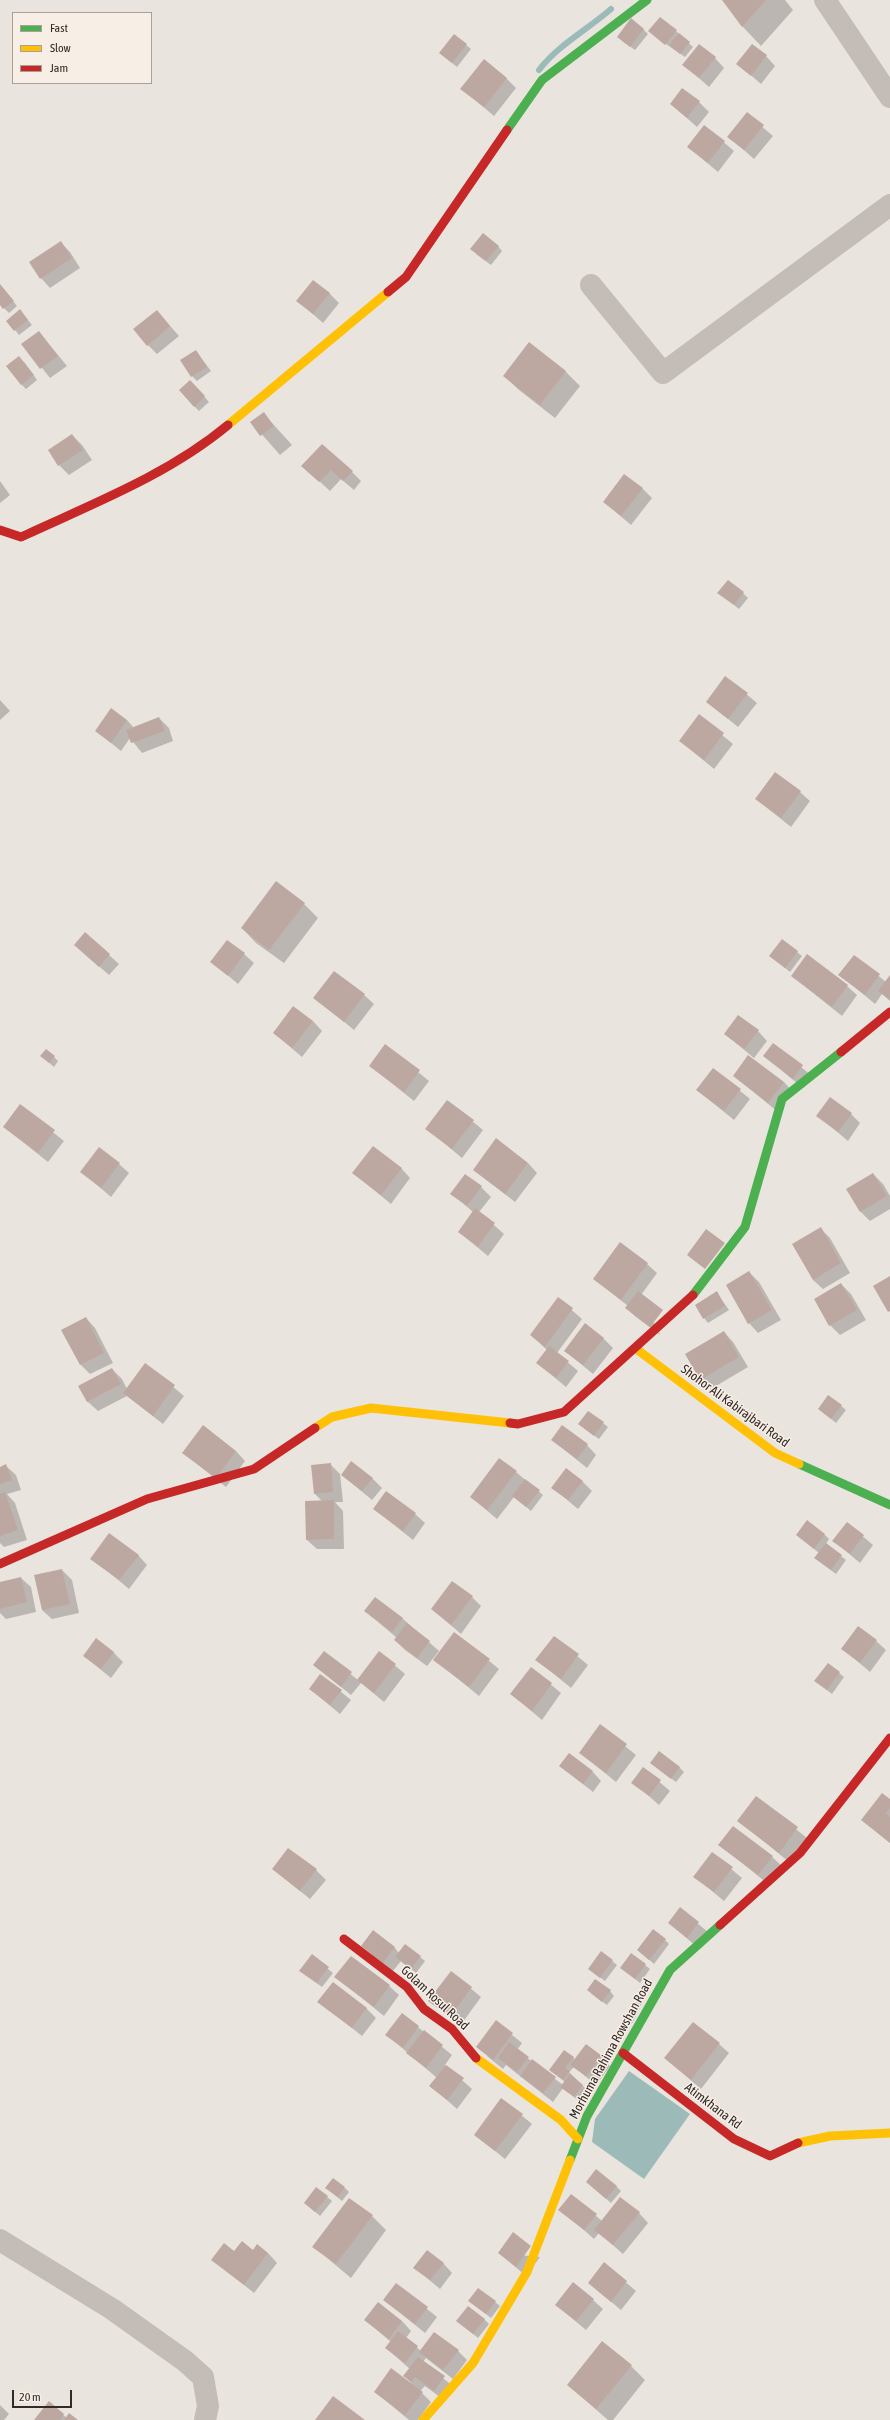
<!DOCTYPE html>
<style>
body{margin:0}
#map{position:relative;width:890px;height:2420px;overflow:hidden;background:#eae4de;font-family:"Asap Condensed",sans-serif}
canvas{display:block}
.legend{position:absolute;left:12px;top:12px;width:140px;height:72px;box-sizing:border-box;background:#f7eee5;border:1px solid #a9a099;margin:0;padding:5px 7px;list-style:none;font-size:12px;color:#332a27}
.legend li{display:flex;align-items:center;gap:8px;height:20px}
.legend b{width:20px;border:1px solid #a9a099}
.scale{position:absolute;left:12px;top:2390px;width:60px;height:18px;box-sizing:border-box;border:2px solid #332a27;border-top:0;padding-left:5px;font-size:12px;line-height:14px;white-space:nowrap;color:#332a27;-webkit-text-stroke:3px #f7eee5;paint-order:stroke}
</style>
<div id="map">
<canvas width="890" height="2420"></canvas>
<ul class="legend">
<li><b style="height:5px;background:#4caf50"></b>Fast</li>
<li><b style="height:5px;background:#ffc107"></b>Slow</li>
<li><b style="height:5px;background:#c62828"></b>Jam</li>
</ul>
<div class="scale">20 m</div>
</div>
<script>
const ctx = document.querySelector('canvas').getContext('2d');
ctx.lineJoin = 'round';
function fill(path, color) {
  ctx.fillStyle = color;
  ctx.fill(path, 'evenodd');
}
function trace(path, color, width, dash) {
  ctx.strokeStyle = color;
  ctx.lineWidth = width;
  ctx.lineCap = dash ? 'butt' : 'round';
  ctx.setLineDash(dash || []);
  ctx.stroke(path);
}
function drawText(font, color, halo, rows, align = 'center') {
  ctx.font = font + ' "Asap Condensed",sans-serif';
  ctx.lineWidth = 3;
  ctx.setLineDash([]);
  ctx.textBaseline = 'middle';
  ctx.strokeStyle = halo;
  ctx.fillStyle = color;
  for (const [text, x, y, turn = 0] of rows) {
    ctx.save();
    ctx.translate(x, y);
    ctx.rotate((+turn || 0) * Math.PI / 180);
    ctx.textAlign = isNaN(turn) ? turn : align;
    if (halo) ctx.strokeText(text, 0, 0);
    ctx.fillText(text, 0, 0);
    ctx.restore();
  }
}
fill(new Path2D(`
 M629 2071 690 2114 644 2179 592 2142 595 2119Z`), '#9cbbb8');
fill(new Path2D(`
 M723 0H785L793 10 761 46 743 27Z
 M643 29 648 34 635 50 622 41Z
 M676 31 693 47 685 57 654 36Z
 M454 35 471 49 457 67 440 53Z
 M766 56 775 66 761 84 738 64Z
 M715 58 724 68 709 87 684 65Z
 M506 78 516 88 494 116 462 89Z
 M699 102 709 112 697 127 671 104Z
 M747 114 773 136 754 159 729 137Z
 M705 126 734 151 718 172 688 147Z
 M61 243 70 252 80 268 50 288 41 278Z
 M498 246 502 251 491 265 476 254Z
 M0 285 17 306 9 313 0 304Z
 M329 293 339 303 323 323 298 301Z
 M157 311 179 336 157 354 148 345Z
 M24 315 32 325 19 335 15 330Z
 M39 332 67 366 50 378 23 344Z
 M529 344 566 372 580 386 555 418 519 390 504 376Z
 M196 351 211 371 197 381 192 376Z
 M24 362 37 380 26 389 21 384Z
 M195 386 209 402 199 411 194 406Z
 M263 413 292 445 280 455 251 422Z
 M72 435 82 445 92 460 69 475 59 465Z
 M303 466 352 472 361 481 354 490 341 479 330 491Z
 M0 481 10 495 0 503Z
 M642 488 652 498 631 525 604 502Z
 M719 593H743L748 598 739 609Z
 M726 677 757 703 738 727 707 702Z
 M0 700 10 711 0 720Z
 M699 716 733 744 714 769 680 741Z
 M159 718 169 728 173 741 142 753 130 738 121 751 96 731 127 720 134 728Z
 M800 792 810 801 791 827 756 799Z
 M304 904 318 918 284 963 256 943 242 928Z
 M797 952 802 956 790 972 775 960Z
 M85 954 109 955 119 964 109 975Z
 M244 954 254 963 238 984 212 962Z
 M854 956 886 982 890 977V1001L882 994 875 1004 840 975Z
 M792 976 847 986 857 995 842 1016Z
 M364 995 374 1004 354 1030 315 998Z
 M313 1021 322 1031 302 1057 274 1033Z
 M758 1031 767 1041 754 1058 725 1034Z
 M773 1044 812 1076 803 1088 764 1056Z
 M386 1046 429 1081 414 1101 370 1066Z
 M54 1057 58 1061 54 1067 46 1060Z
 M713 1069 750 1099 734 1120 697 1090Z
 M734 1076 784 1082 793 1092 778 1112Z
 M448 1101 483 1130 462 1158 427 1129Z
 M20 1106 64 1141 48 1162 4 1127Z
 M851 1114 860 1123 848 1141 817 1115Z
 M528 1163 537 1173 515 1202 474 1170Z
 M119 1164 129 1173 111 1197 82 1172Z
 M401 1168 410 1178 391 1204 353 1173Z
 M873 1174 883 1184 890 1196V1209L870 1221 860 1211Z
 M481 1187 491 1197 479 1212 504 1234 488 1256 459 1232 473 1212 451 1193Z
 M820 1228 830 1238 850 1273 823 1289 813 1280Z
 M647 1264 657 1273 641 1295 660 1335 636 1317 626 1308 628 1306 594 1279Z
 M749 1272 759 1282 781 1320 758 1333 749 1323Z
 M841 1284 851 1294 866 1320 840 1335 830 1325Z
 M717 1293 729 1310 708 1323 704 1318Z
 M559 1299 582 1319 557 1353 578 1371 566 1387 537 1363 547 1350 531 1335Z
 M86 1318 95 1328 113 1363 90 1374 81 1365 63 1330Z
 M724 1332 733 1342 748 1367 711 1389 701 1379 686 1354Z
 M603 1338 613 1348 593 1374 565 1351Z
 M146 1364 184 1396 163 1424 127 1396 98 1411 88 1402 80 1386 112 1369 122 1379 127 1389Z
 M829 1396 846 1410 836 1423 819 1409Z
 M603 1423 608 1427 599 1439 584 1428Z
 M552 1440 587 1445 596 1455 587 1468Z
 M236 1451 245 1461 226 1487 183 1453Z
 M330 1464 340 1474 343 1502H335L343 1511 344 1549H317L307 1540 322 1501 315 1494Z
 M6 1466 16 1475 21 1490 7 1494 15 1503 27 1540 4 1547 0 1543V1468Z
 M516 1472 543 1495 531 1511 514 1497 497 1519 471 1497Z
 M342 1475 372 1478 382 1488 372 1500Z
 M582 1481 592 1491 578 1509 553 1488Z
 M374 1509 415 1514 425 1523 413 1540Z
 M807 1522 825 1535 829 1539 826 1544 846 1560 836 1574 820 1562 819 1553 797 1535Z
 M847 1523 873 1545 860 1563 834 1541Z
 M138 1555 147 1565 129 1589 92 1558Z
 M62 1570 72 1580 79 1613 52 1619 42 1610Z
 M21 1578 31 1587 36 1612 6 1619 0 1613V1583Z
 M472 1597 481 1606 461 1634 432 1609Z
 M365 1611 402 1618 439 1651 427 1666 405 1650 395 1640 397 1638Z
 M455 1633 499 1669 479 1696 435 1660Z
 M554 1637 588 1665 571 1688 537 1660Z
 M876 1641 886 1650 870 1672 843 1649Z
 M113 1652 123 1662 111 1678 84 1656Z
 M379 1652 405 1674 384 1702 361 1683 351 1695 314 1665 324 1653 358 1680Z
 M828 1664 844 1677 832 1694 820 1685Z
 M531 1668 561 1693 542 1720 511 1694Z
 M320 1675 351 1700 340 1714 310 1689Z
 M600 1726 636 1755 616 1782 580 1753Z
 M560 1766 592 1771 601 1781 593 1792Z
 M656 1767H679L684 1772 676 1782Z
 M643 1768 670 1791 659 1805 633 1782Z
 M756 1797 807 1838 789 1862 739 1821Z
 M890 1801V1843L863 1820Z
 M720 1845 772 1857 782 1866 768 1884Z
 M712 1853 742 1878 724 1901 695 1877Z
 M273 1869 316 1870 326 1880 310 1899Z
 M680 1909 708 1932 697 1947 669 1923Z
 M665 1940 669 1944 654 1964 638 1950Z
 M394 1947 399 1953 420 1957 425 1961 416 1973 401 1961 393 1971 371 1955Z
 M601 1952 617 1965 605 1981 594 1973Z
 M312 1956 333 1973 322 1987 305 1975Z
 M645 1965 650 1969 640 1983 626 1972Z
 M451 1972 481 1997 460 2026 430 2001Z
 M336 1977 389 1986 399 1995 384 2016Z
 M610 1991 614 1996 607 2005 592 1994Z
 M319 2002 366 2008 376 2018 362 2036Z
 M402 2014 452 2055 445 2065 472 2089 457 2109 431 2086 437 2078 387 2035Z
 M496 2022 522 2043 517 2050 563 2085 565 2082 555 2074 573 2057 575 2060 601 2056 610 2066 596 2085 574 2067 569 2072 587 2090 579 2101 563 2088 553 2102 506 2065 503 2069 487 2056Z
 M719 2044 729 2053 701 2089 665 2058Z
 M502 2099 532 2124 505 2159 475 2135Z
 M587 2182 616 2186 621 2191 611 2203Z
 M326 2188H345L349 2192 342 2201Z
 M571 2195 602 2221 639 2213 648 2223 623 2254 599 2233 594 2239 560 2209Z
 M327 2197 332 2201 320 2216 305 2203Z
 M372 2216 386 2230 351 2278 314 2247Z
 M253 2251 268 2253 277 2263 254 2293 213 2260 235 2253Z
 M499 2253 540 2257 526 2276Z
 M443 2263 452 2273 440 2289 415 2268Z
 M604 2264 636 2291 621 2310 589 2283Z
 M396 2284 437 2317 425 2333 384 2300Z
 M593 2300 603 2309 586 2330 556 2305Z
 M495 2302 500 2306 491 2318 474 2305Z
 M484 2319 489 2324 478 2338 462 2325Z
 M365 2320 402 2321 411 2331 406 2338 421 2351H458L467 2360 453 2379 426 2358 423 2362 454 2387 444 2400 425 2386 420 2391 431 2402 418 2420H409L375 2392 413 2385 405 2376 410 2369 386 2348 391 2342Z
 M631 2366 645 2380 613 2420H608L568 2385Z
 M49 2403 67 2418 76 2420H35Z
 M0 2405 9 2414 4 2420H0Z`), '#0003');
trace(new Path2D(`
 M539 70C558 45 587 30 611 9
 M630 2021 640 2001`), '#9cbbb8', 6);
fill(new Path2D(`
 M722 0H766L742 27Z
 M660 17 677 30 665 45 648 31Z
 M631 18 644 29 630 47 617 37Z
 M679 33 690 42 680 54 669 45Z
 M454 34 467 44 452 63 439 53Z
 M699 44 716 57 699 78 682 65Z
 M752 44 767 55 751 76 736 64Z
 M484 59 507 78 484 107 460 89Z
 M682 88 700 101 687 118 670 104Z
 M747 112 764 125 744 150 727 137Z
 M704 125 725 141 708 163 687 147Z
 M483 233 499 246 486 261 470 249Z
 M61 241 72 258 40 279 29 262Z
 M313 280 330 293 313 314 296 301Z
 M0 284 14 301 3 309 0 305Z
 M20 309 28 320 14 331 6 321Z
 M157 310 170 326 147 346 133 329Z
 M39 331 58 356 40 369 21 344Z
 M529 342 566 371 540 405 503 376Z
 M196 350 207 367 191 377 180 360Z
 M19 356 34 375 21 385 6 366Z
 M190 380 205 396 194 407 179 390Z
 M264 412 274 426 260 436 250 422Z
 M72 434 83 450 58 466 48 450Z
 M322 444 353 471 343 481 331 470 319 482 301 466Z
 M624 474 643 488 621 516 603 502Z
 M728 580 744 592 734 605 717 593Z
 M725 676 748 693 728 719 706 702Z
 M111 708 127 720 111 743 95 731Z
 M699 714 724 733 704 760 679 741Z
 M159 717 165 731 131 743 126 730Z
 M775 772 801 791 781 818 755 799Z
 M276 881 305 903 269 950 241 928Z
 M85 932 110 954 99 967 74 945Z
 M782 939 798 951 785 968 769 956Z
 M227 940 245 953 228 976 210 962Z
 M807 954 848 985 832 1007 791 976Z
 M854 955 880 974 865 995 838 975Z
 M334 971 365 994 344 1022 313 998Z
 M890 975V1000L878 991Z
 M293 1006 313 1021 292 1048 273 1033Z
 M738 1015 759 1030 744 1049 724 1034Z
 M773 1043 803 1065 793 1079 763 1056Z
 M385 1044 420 1070 404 1092 369 1066Z
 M46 1049 55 1056 49 1063 40 1056Z
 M748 1055 784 1082 768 1103 733 1076Z
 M713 1068 741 1089 724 1111 696 1090Z
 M830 1097 852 1113 838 1132 816 1116Z
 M447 1100 474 1120 452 1149 425 1129Z
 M20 1104 55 1130 38 1153 3 1127Z
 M496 1138 528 1163 505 1194 473 1170Z
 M373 1146 402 1168 381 1195 352 1173Z
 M99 1147 120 1163 101 1188 80 1172Z
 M873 1173 887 1196 860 1212 846 1189Z
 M465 1174 482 1186 467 1206 450 1194Z
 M475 1208 495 1223 478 1247 458 1232Z
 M821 1227 841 1263 813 1280 792 1244Z
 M706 1229 725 1243 705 1269 687 1255Z
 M620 1242 648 1263 621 1300 593 1279Z
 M749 1271 772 1310 748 1324 726 1285Z
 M890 1276V1311L888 1312 873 1286Z
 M841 1283 857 1310 829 1326 814 1299Z
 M638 1291 663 1310 650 1327 625 1308Z
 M717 1291 725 1306 703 1319 695 1305Z
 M558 1297 573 1308 545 1347 530 1335Z
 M86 1317 104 1353 80 1365 61 1330Z
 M585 1323 604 1338 583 1365 564 1351Z
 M724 1331 739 1357 700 1380 685 1354Z
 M549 1346 569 1361 556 1378 536 1363Z
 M145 1363 175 1385 153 1416 123 1393Z
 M112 1368 121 1384 87 1402 78 1386Z
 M828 1395 842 1405 831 1419 818 1409Z
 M588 1411 604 1422 594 1436 578 1424Z
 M203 1425 236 1451 216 1478 182 1453Z
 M562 1425 588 1444 577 1459 551 1440Z
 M499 1458 517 1471 487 1510 470 1497Z
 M351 1461 373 1478 362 1491 341 1475Z
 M331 1463 333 1492 314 1494 311 1465Z
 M6 1464 12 1480 0 1484V1467Z
 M566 1468 583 1481 568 1500 551 1488Z
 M525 1479 540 1490 526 1507 512 1496Z
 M386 1491 416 1513 403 1531 373 1509Z
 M5 1492 18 1530 0 1536V1494Z
 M334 1500V1539L306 1540 305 1501Z
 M807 1520 825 1534 814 1549 796 1535Z
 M847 1522 864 1535 850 1554 832 1541Z
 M109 1533 139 1555 119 1580 90 1559Z
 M826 1543 842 1555 831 1570 814 1558Z
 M62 1569 70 1604 42 1610 34 1575Z
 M21 1577 27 1602 0 1609V1582Z
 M452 1581 473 1596 451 1625 431 1609Z
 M375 1597 403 1618 392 1632 364 1611Z
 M407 1623 430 1641 417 1658 394 1640Z
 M858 1626 877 1640 860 1663 841 1649Z
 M454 1632 490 1659 469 1687 433 1660Z
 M554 1636 579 1654 561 1679 535 1660Z
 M96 1638 114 1652 101 1669 83 1656Z
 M324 1651 352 1672 341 1687 313 1665Z
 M379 1651 396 1664 374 1693 357 1680Z
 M828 1663 840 1672 827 1690 814 1681Z
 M531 1667 552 1683 532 1711 510 1694Z
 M320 1674 342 1690 330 1705 309 1689Z
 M600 1724 627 1744 606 1773 579 1753Z
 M659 1751 680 1767 671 1779 650 1763Z
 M569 1753 593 1771 583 1784 559 1766Z
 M643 1767 661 1780 649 1796 631 1783Z
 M882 1793 890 1799V1808L886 1813 890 1817V1843L861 1820Z
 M756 1796 798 1827 779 1853 737 1821Z
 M733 1826 773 1856 758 1875 718 1845Z
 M288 1848 317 1869 300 1891 272 1869Z
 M712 1852 733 1867 714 1892 693 1877Z
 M680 1907 699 1922 687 1938 668 1923Z
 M653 1929 666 1939 649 1960 637 1950Z
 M373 1930 395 1947 383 1963 361 1946Z
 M405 1944 421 1956 411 1969 395 1957Z
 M601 1951 613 1960 600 1978 588 1969Z
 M631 1953 646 1964 635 1979 620 1968Z
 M312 1954 329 1967 317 1983 299 1971Z
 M351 1956 390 1985 374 2007 334 1977Z
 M451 1971 472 1987 450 2017 428 2001Z
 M595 1979 611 1990 602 2002 587 1990Z
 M333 1982 367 2008 352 2028 317 2002Z
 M402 2013 419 2026 403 2048 385 2035Z
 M496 2020 513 2033 493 2060 476 2047Z
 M693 2022 720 2043 691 2080 664 2058Z
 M424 2030 443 2045 426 2068 406 2053Z
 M509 2042 529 2057 517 2072 498 2058Z
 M586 2044 602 2056 586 2076 570 2065Z
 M564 2050 574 2057 565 2068 570 2071 563 2080 549 2070Z
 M532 2059 556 2077 543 2093 520 2076Z
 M446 2065 464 2078 447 2100 429 2086Z
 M570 2074 583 2085 574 2097 560 2087Z
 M501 2098 523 2114 495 2151 474 2135Z
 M596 2169 617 2186 606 2199 586 2182Z
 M333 2178 345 2187 338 2197 325 2188Z
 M316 2187 328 2196 315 2212 304 2203Z
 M571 2194 597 2214 584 2230 558 2210Z
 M620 2197 640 2212 613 2245 594 2230Z
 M349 2198 373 2215 336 2264 312 2247Z
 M513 2232 531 2246 516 2267 498 2253Z
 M242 2241 253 2250 257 2244 268 2253 244 2285 211 2260 224 2243 234 2251Z
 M427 2250 444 2263 430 2280 413 2268Z
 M604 2262 627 2281 611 2302 588 2283Z
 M573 2282 594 2299 576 2321 555 2305Z
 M396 2283 428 2307 415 2324 383 2300Z
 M478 2288 496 2301 486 2314 468 2301Z
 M378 2302 402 2321 389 2339 364 2320Z
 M468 2306 485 2319 473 2334 456 2321Z
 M398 2331 418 2346 405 2363 385 2348Z
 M434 2332 459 2350 443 2370 419 2352Z
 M602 2341 632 2365 596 2409 567 2385Z
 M418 2357 445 2376 434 2391 415 2377 411 2382 403 2376Z
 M391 2368 423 2392 405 2415 374 2392Z
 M333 2396 365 2420H315Z
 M49 2401 64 2414 60 2420H34Z
 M69 2413 78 2420H64Z`), '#bca8a1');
trace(new Path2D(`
 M825 0 890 97
 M591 285 663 373 890 205
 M0 2240 112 2309 185 2361 203 2377 208 2406 205 2420`), '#c3bcb7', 22);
trace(new Path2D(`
 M507 130 542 80 647 0
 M693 1295 745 1227 782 1099 841 1052
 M799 1464 890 1505
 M570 2160 587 2116 670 1970 720 1925`), '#4caf50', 9);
trace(new Path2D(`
 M228 425 388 292
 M635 1348 775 1453 799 1464
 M315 1428 332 1417 371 1408 510 1423
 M476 2058 561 2120 578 2139
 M798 2143 830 2136 890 2133
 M423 2420 473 2363 527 2272 570 2160`), '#ffc107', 9);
trace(new Path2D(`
 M388 292 406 277 507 130
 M0 530 21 537C92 504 168 475 228 425
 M841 1052 890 1012
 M510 1423 518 1424 564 1412 693 1295
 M0 1564 147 1499 254 1469 315 1428
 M720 1925 800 1853 890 1738
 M344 1939 407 1987 424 2009 452 2029 476 2058
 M623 2053 734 2139 770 2156 798 2143`), '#c62828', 9);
drawText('13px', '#332a27', '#f7eee5', [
 ["Shohor Ali Kabirajbari Road",735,1406,36],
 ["Golam Rosul Road",435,1998,43],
 ["Morhuma Rahima Rowshan Road",611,2049,-61],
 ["Atimkhana Rd",713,2106,37]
]);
</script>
